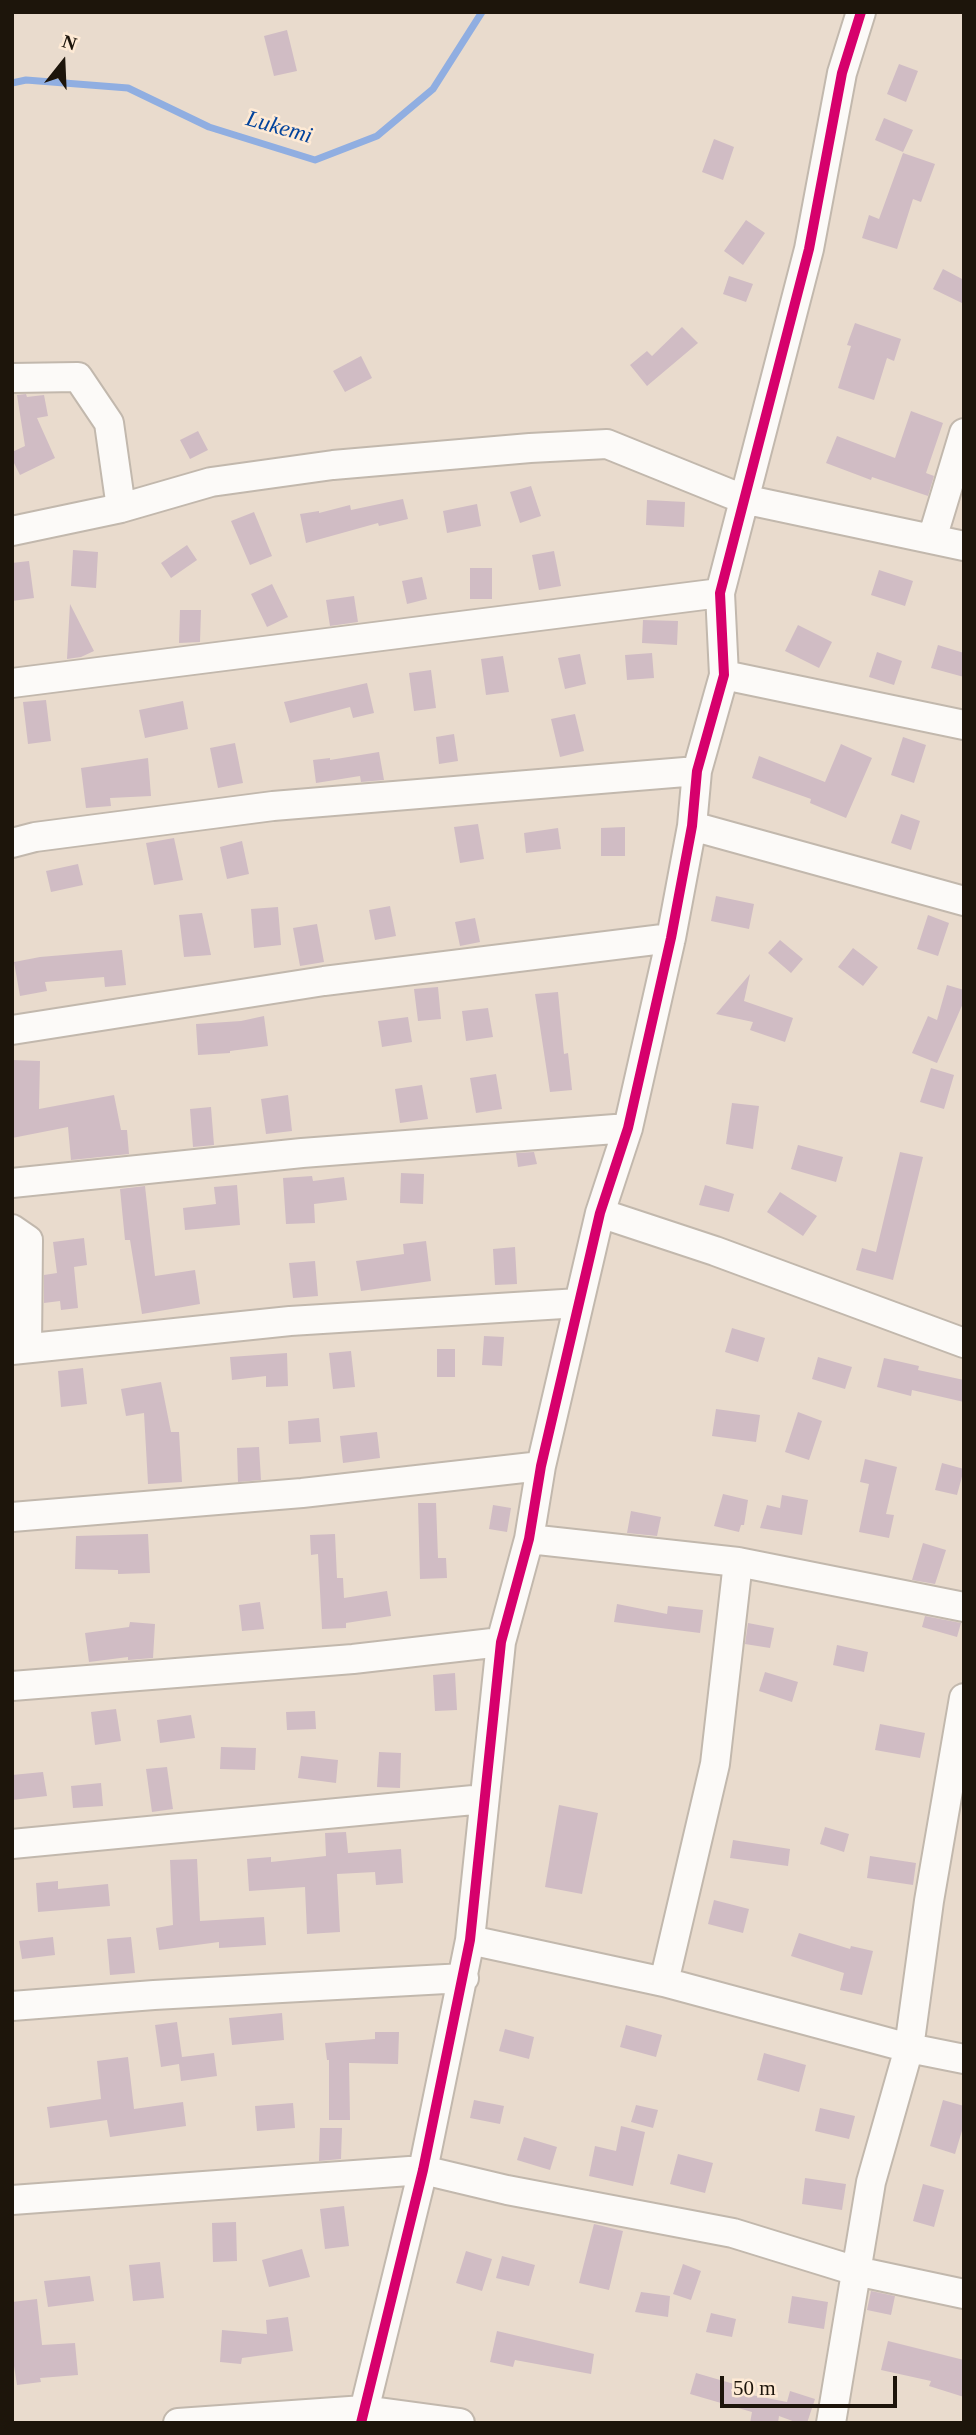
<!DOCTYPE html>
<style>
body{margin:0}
#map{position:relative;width:976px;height:2435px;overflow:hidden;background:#e9dbcd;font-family:Georgia,serif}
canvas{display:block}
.frame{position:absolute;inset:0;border:14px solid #1d150b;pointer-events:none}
.north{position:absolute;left:28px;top:28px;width:70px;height:70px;-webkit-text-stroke:5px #feead5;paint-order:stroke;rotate:18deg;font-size:19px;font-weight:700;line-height:28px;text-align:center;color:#1d150b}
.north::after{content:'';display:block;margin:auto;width:24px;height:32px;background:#1d150b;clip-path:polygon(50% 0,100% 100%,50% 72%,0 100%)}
.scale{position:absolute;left:720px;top:2376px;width:177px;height:32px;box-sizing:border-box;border:4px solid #1d150b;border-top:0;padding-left:9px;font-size:21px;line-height:24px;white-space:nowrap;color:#1d150b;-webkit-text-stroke:5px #feead5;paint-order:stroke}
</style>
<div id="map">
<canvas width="976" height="2435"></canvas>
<div class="frame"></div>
<div class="north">N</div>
<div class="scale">50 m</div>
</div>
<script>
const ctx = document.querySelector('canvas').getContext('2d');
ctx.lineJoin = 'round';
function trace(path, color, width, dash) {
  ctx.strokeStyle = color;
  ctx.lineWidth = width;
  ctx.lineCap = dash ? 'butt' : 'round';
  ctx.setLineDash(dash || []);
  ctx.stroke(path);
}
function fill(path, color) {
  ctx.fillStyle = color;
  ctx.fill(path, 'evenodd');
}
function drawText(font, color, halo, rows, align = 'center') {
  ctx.font = font + ' Georgia,serif';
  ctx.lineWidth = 5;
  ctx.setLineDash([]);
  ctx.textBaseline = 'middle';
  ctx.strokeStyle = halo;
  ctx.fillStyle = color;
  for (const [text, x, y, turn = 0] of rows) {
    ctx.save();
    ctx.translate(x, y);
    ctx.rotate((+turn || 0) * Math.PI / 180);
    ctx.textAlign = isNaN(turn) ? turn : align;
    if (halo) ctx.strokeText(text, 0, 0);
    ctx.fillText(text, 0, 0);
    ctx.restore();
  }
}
trace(new Path2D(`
 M12 83 26 80 128 88 209 127 315 160 377 136 433 89 482 12`), '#90aee1', 7);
fill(new Path2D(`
 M287 30 297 71 274 76 264 36Z
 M899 64 918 71 906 102 887 94Z
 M884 118 913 130 903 152 875 140Z
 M714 139 734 147 723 180 702 172Z
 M903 153 935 164 921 202 913 199 897 249 862 238 869 215 879 219Z
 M746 220 765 233 743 265 724 251Z
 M943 269 964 280V304L933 289Z
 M729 276 753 284 746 302 723 294Z
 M855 323 901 339 894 361 887 358 874 400 838 388 851 346 847 345Z
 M682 327 698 343 647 386 630 365 647 351 652 356Z
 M361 356 372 378 345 392 333 371Z
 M26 394 27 397 44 395 48 416 37 418 55 458 20 475 12 459V452L25 446 17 395Z
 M911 411 943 423 926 473 934 476 928 496 872 477 871 480 826 463 837 436 895 458Z
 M198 431 208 450 190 459 180 440Z
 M531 486 541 516 520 523 510 492Z
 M403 499 408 519 379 526 378 523 306 543 300 514 319 511V513L350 505 351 510Z
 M647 500 685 502 684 527 646 525Z
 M477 504 481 526 447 533 443 511Z
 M254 512 272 556 250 565 231 521Z
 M187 545 197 560 171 578 161 563Z
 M73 550 98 552 96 588 71 586Z
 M554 551 561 586 539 590 532 555Z
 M29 561 34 598 12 601V563Z
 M470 568H492V599H470Z
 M879 570 913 581 905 606 871 595Z
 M422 577 427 599 407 604 402 581Z
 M272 584 288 617 267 627 251 594Z
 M354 596 358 622 330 626 326 600Z
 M70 604 94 651 81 657 67 659Z
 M180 610H201L200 642 179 643Z
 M643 620 678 621 677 645 642 643Z
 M798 625 832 642 819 668 785 651Z
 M938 645 964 653V677L931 668Z
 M877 652 902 661 894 685 869 677Z
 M652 653 654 678 627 680 625 655Z
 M580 654 586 684 565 689 558 658Z
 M503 656 509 692 486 695 481 659Z
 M431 670 436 708 414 711 409 673Z
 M367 683 374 713 353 718 350 707 290 723 284 702Z
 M46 700 51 741 28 744 23 702Z
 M183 701 188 729 145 738 139 710Z
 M575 714 584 751 560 757 551 719Z
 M454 734 458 761 439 764 436 737Z
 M903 737 926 745 914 783 891 775Z
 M235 743 243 783 218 788 210 748Z
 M841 744 872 758 846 818 810 803 811 799 752 778 759 756 825 782Z
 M379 752 384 780 361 782 360 776 316 783 313 760 330 758V760Z
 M148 758 151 796 110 798 111 806 86 808 81 768Z
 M901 814 920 821 911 850 891 843Z
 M478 824 484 859 460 863 454 827Z
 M625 827V856H601V828Z
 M558 828 561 849 526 853 524 833Z
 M174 838 183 880 154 885 146 843Z
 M242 841 249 874 227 879 220 847Z
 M78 864 83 885 51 892 46 871Z
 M716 896 754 904 749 929 711 921Z
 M390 906 396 936 375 940 369 910Z
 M278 907 281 945 254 948 251 909Z
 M202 913 211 955 184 957 179 915Z
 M928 915 949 923 938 956 917 949Z
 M475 918 480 942 460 946 455 922Z
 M317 924 324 962 300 966 293 928Z
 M780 940 803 959 791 973 768 953Z
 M853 948 878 967 863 986 838 967Z
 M122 950 126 985 105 987 104 977 45 982 47 991 20 996 14 962 40 957Z
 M750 974 744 1001 793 1018 785 1042 750 1030 753 1022 716 1014Z
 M947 985 964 990V1001L937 1063 912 1053 928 1016 937 1020Z
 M438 987 441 1019 418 1021 414 989Z
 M558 992 564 1054 568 1053 572 1090 550 1092 535 994Z
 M488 1008 493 1037 466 1041 462 1011Z
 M264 1016 268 1046 230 1051V1053L198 1055 196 1024 241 1021Z
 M408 1017 412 1042 382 1047 378 1021Z
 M12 1060 40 1061 39 1109 114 1095 121 1130H127L129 1154 71 1160 68 1127 12 1138Z
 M931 1068 954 1075 944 1109 920 1102Z
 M496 1074 502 1109 476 1113 470 1078Z
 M422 1085 428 1119 400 1123 395 1089Z
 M288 1095 292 1131 266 1134 261 1099Z
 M732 1103 759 1106 753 1149 726 1144Z
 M211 1107 214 1145 193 1147 190 1109Z
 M798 1145 843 1157 836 1182 791 1169Z
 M534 1152 537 1164 518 1167 516 1153Z
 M900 1152 923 1157 893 1280 856 1270 862 1248 876 1252Z
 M401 1173 424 1174 423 1204 400 1203Z
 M312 1176 313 1181 344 1177 347 1200 314 1204 315 1223 286 1224 283 1178Z
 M237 1185 240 1225 185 1230 183 1208 216 1204 214 1187Z
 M705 1185 734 1194 729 1212 699 1205Z
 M145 1186 155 1276 195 1270 200 1304 142 1314 130 1240H125L120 1189Z
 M780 1192 817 1216 803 1236 767 1212Z
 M84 1238 87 1265 74 1267 78 1308 61 1310 60 1301 44 1303V1275L57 1273 53 1242Z
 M426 1241 431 1281 361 1291 356 1261 404 1254 403 1244Z
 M515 1247 517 1284 495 1285 493 1249Z
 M315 1261 318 1296 293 1298 289 1263Z
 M732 1328 765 1338 758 1362 725 1352Z
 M484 1336 504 1337 502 1366 482 1365Z
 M437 1349H455V1377H437Z
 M351 1351 355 1387 333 1389 329 1353Z
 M287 1353 288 1386 266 1387V1376L232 1380 230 1357Z
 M818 1357 852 1367 845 1389 812 1379Z
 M884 1358 919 1366 918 1370 964 1380V1402L912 1390 911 1396 877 1387Z
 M83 1368 87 1404 61 1407 58 1371Z
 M161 1382 171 1432H179L182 1482 148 1484 144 1413 126 1416 121 1389Z
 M716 1409 760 1415 756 1442 712 1436Z
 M798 1412 822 1421 809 1460 785 1452Z
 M319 1418 321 1442 289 1444 288 1421Z
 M377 1432 380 1458 343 1463 340 1436Z
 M259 1447 261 1480 238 1482 237 1448Z
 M865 1459 897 1467 886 1514 894 1515 889 1538 859 1532 869 1484 860 1482Z
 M942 1463 964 1469 957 1495 935 1490Z
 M723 1494 748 1500 744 1525H741L739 1532 714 1526Z
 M782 1495 808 1500 802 1535 760 1528 767 1505 780 1508Z
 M418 1503H436L438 1558H446L447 1578 420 1579Z
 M493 1505 511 1508 507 1532 489 1529Z
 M631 1511 661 1517 657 1536 627 1533Z
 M148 1534 150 1573 118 1574V1570L75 1569 76 1536Z
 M335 1534 337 1578H343L344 1598 387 1591 391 1616 346 1623V1628L322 1629 318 1554 311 1555 310 1535Z
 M923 1543 946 1550 935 1584 912 1580Z
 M260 1602 264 1629 242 1631 239 1605Z
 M617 1604 667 1614 668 1606 703 1610 700 1633 614 1622Z
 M925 1616 961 1623 957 1637 922 1627Z
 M130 1622 155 1624 153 1658 128 1660V1657L89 1662 85 1633 129 1627Z
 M748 1623 774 1628 770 1648 745 1644Z
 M837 1645 868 1652 864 1672 833 1665Z
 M765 1672 798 1682 792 1702 759 1691Z
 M455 1673 457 1710 435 1711 433 1675Z
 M116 1709 121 1741 95 1745 91 1712Z
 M315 1711 316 1729 287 1730 286 1712Z
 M191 1715 195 1738 160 1743 157 1720Z
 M880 1724 925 1733 920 1758 875 1750Z
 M221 1747 256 1748 255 1770 220 1769Z
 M379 1752 401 1753 400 1788 377 1787Z
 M301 1756 338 1760 336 1783 298 1778Z
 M167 1767 173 1809 152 1812 146 1769Z
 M43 1772 47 1796 12 1800V1775Z
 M101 1783 103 1806 73 1808 71 1786Z
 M559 1805 598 1813 582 1894 545 1887Z
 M825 1827 849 1834 844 1852 820 1844Z
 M346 1832 348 1853 401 1849 403 1883 376 1885 375 1872 337 1874 340 1932 307 1934 305 1887 249 1891 247 1859 271 1857V1862L326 1856 325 1833Z
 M733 1840 790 1849 788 1866 730 1858Z
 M870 1856 916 1863 913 1885 867 1878Z
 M197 1859 200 1921 264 1917 266 1945 219 1948V1942L159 1950 156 1928 173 1925 170 1860Z
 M58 1881V1889L108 1884 110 1906 38 1912 36 1883Z
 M714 1900 749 1909 743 1933 708 1924Z
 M799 1933 850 1949 851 1946 873 1951 862 1995 840 1990 844 1973 791 1956Z
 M53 1937 55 1955 22 1959 19 1941Z
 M131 1937 135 1973 110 1975 107 1939Z
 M282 2013 284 2040 232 2045 229 2018Z
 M177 2022 182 2057 214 2053 217 2076 181 2081 179 2064 161 2067 155 2025Z
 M626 2025 662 2035 656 2057 620 2047Z
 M505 2029 534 2037 529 2059 499 2051Z
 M375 2032H399L398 2064 349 2063 350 2120H329V2060H327L325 2043 375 2039Z
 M764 2053 806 2065 799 2092 757 2080Z
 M128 2057 134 2109 183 2102 186 2126 110 2137 107 2120 50 2128 47 2107 101 2099 97 2061Z
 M474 2100 504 2106 500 2124 470 2118Z
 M943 2100 964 2106V2124L955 2154 930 2146Z
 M293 2103 295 2128 257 2131 255 2106Z
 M636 2105 658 2110 653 2128 631 2122Z
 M820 2108 855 2116 849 2139 815 2131Z
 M621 2126 645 2132 633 2186 589 2176 595 2146 616 2151Z
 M320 2128H342L341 2159 319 2161Z
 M524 2137 557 2147 550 2170 517 2160Z
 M678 2154 713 2163 705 2193 670 2184Z
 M805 2178 846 2184 842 2210 802 2204Z
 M923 2184 944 2190 934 2227 913 2221Z
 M344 2206 349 2246 325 2249 320 2209Z
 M236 2222 237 2261 213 2262 212 2223Z
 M594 2224 623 2231 609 2290 579 2283Z
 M302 2249 310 2277 269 2287 262 2260Z
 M466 2251 492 2259 482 2291 456 2283Z
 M502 2256 535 2265 529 2286 496 2278Z
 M160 2262 164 2298 133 2301 129 2265Z
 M683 2264 701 2271 691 2300 673 2294Z
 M90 2276 94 2301 48 2307 44 2281Z
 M871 2291 895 2296 891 2315 867 2310Z
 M641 2292 670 2296 668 2317 635 2312Z
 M792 2296 828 2302 824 2329 788 2323Z
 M37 2299 42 2345 75 2343 78 2375 40 2378 41 2382 17 2385 12 2353V2302Z
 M711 2313 736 2319 732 2337 706 2332Z
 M288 2317 293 2351 242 2358 241 2364 220 2362 222 2330 267 2334 266 2320Z
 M497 2331 594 2354 591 2374 515 2360 513 2367 490 2362Z
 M888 2341 964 2360V2397L929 2386 931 2381 881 2370Z
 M696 2373 734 2384 731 2391 787 2402 790 2391 815 2399 807 2423H798L779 2416 778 2423H750L752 2412 690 2394Z`), '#d0bcc4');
const minor = new Path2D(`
 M12 378 78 377 109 423 121 508
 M12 531 121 508 211 482 333 465 530 448 607 444 743 499 964 546
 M932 539 964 433
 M724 675 964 725
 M12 683 720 593
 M692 826 964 901
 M12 843 35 837 273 806 697 771
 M12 1030 324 981 671 938
 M12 1183 302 1153 628 1128
 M600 1213 715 1251 964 1343
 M12 1229 28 1240 27 1348
 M12 1350 290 1321 579 1303
 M12 1517 302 1493 541 1466
 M529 1539 738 1562 964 1607
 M12 1686 353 1659 501 1642
 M12 1844 484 1799
 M470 1940 664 1982 909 2048 964 2059
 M664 1982 715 1764 738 1562
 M12 2006 154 1995 464 1978
 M12 2200 423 2170 507 2190 733 2233 856 2271 964 2294
 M178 2423 364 2410 460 2423
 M361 2423 423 2170 470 1940 501 1642 529 1539 541 1466 600 1213 628 1128 671 938 692 826 697 771 724 675 720 593 809 249 842 73 861 12
 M831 2423 871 2182 909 2048 929 1901 964 1698`);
trace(minor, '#c2b8ad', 32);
trace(minor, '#fcfaf8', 28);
trace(new Path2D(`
 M361 2423 423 2170 470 1940 501 1642 529 1539 541 1466 600 1213 628 1128 671 938 692 826 697 771 724 675 720 593 809 249 842 73 861 12`), '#d6006c', 10);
drawText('italic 23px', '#02439c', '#feead5', [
 ["Lukemi",279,128,16]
]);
</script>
